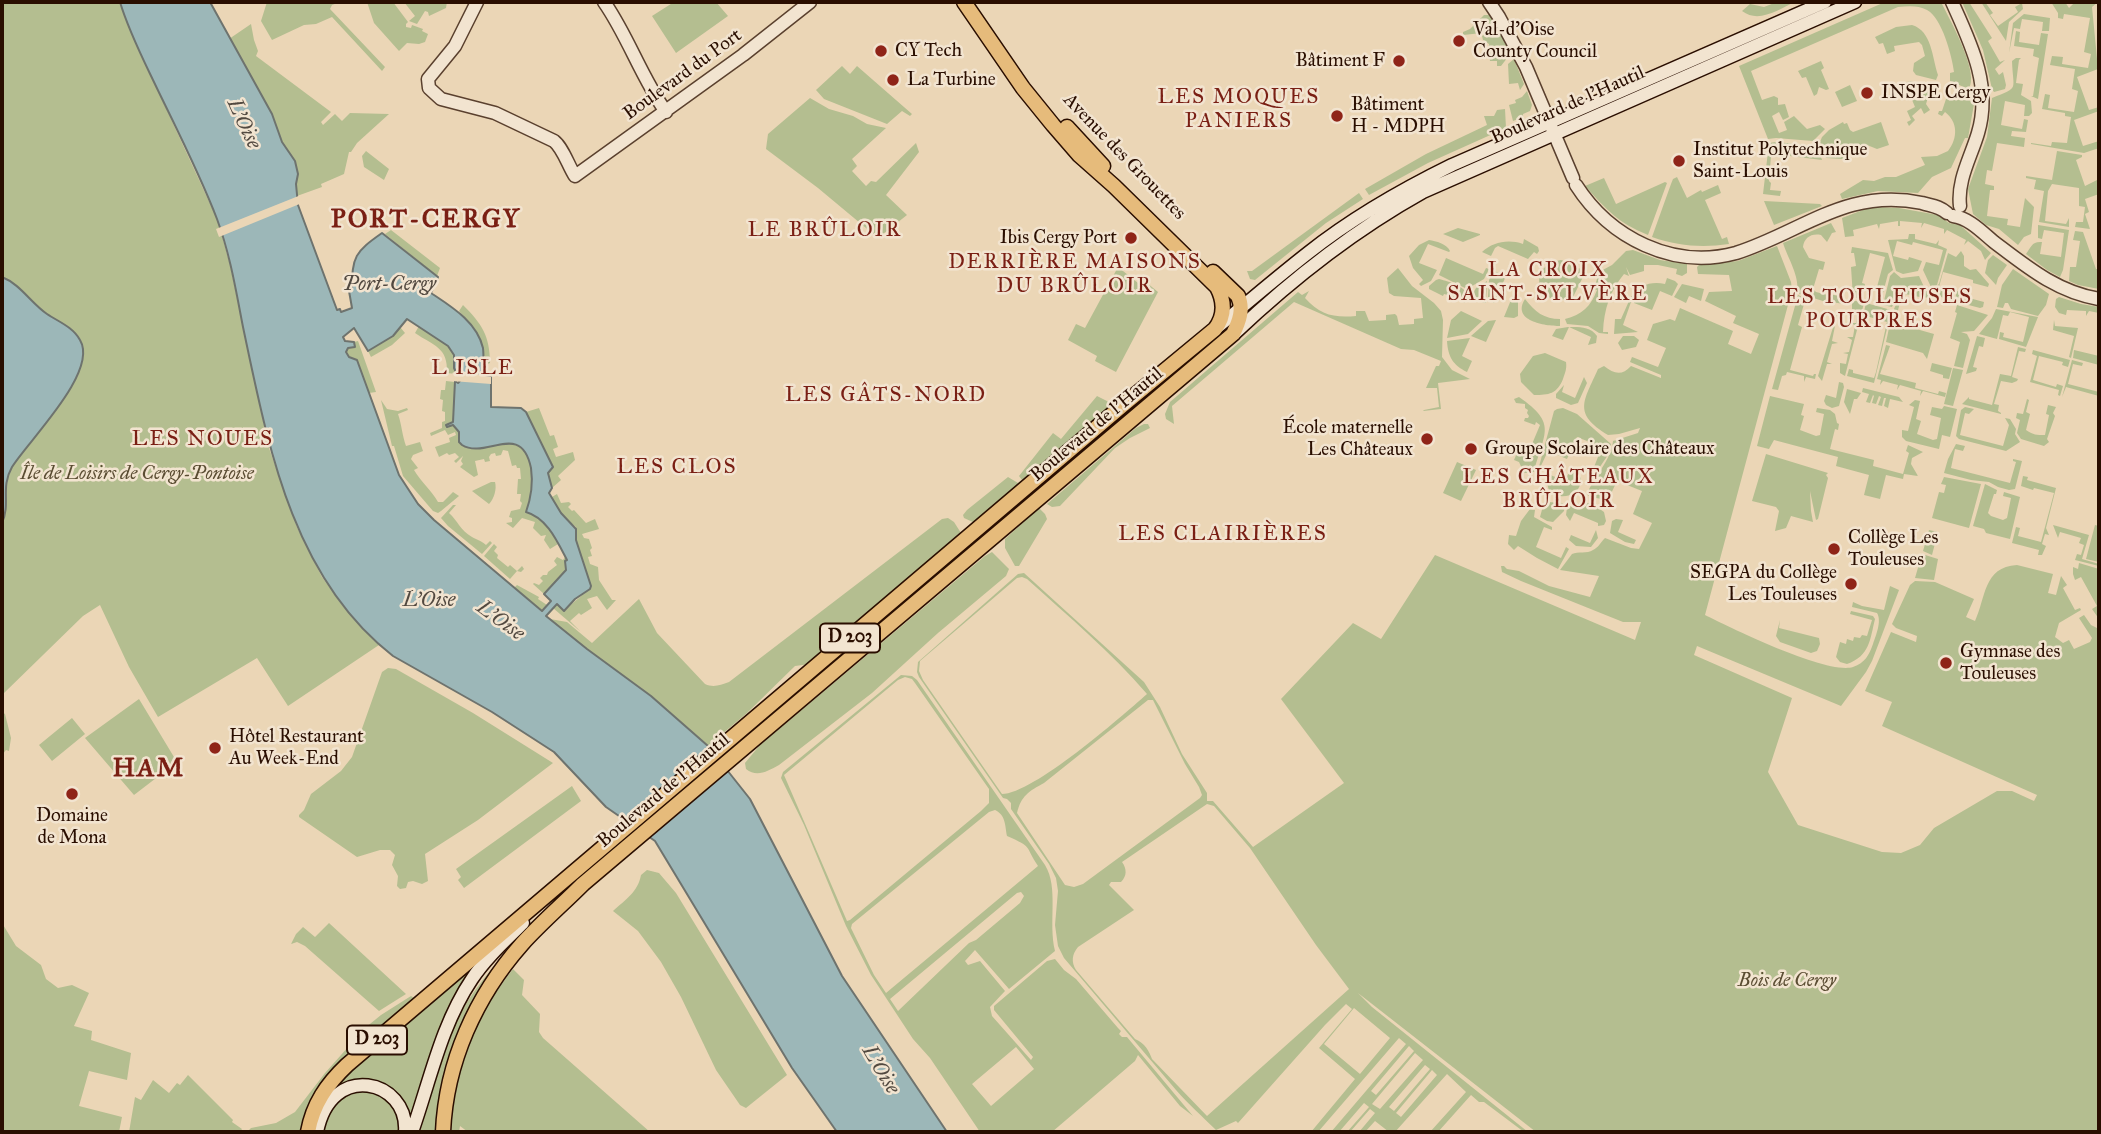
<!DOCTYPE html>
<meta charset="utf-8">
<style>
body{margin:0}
#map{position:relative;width:2101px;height:1134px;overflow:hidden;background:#ebd6b6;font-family:"IM FELL Great Primer",serif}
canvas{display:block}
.frame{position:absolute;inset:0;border:4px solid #2a0e00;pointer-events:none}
</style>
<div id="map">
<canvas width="2101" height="1134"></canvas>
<div class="frame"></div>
</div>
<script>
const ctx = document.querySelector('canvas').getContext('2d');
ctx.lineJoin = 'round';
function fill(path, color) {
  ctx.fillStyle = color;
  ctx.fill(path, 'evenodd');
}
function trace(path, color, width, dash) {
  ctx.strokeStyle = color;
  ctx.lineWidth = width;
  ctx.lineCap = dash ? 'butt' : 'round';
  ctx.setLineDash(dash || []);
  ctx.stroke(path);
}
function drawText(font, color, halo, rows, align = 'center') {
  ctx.font = font + ' "IM FELL Great Primer",serif';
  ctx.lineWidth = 5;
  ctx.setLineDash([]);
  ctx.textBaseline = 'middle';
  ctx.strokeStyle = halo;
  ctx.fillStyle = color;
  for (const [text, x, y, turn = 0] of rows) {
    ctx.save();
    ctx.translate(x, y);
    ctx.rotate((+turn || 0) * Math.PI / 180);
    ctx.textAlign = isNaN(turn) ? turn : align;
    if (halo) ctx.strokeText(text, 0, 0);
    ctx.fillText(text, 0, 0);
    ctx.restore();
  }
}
fill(new Path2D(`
 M2 2H120L136 43 218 221 230 265 269 448 297 527 322 577 343 606 379 645 288 706 257 658 158 717 129 667 100 605 83 616 2 695Z
 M267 2H340L332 5 330 9 385 67 382 71 332 17 316 24 304 25 272 40 261 21Z
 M367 2H393L408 22 406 24V27L411 28 412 25 423 29 422 31 428 34 425 42 419 44 407 43 399 51 374 23Z
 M404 2H447L446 8 429 16 428 12 425 11 417 24 409 21 415 16Z
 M674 2H716L728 16 676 53 652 16Z
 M1777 2H1795C1779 9 1759 24 1742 11L1750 4 1764 7Z
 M1885 2H1941C1950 20 1977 68 1970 86L1966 88 1950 81V73L1954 72C1952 56 1942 18 1927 10 1918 5 1908 6 1898 7L1751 71 1762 100 1774 96 1778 98V105L1785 104 1789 117 1783 120 1779 112 1772 116 1779 133 1787 130 1784 122 1794 116 1807 129 1820 125 1825 129 1813 141 1776 138 1768 139 1739 66Z
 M1962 2H1969L1992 38 1988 41 2000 62 2005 60 1995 69 1999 75 2003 72 2006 85 2005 89 1994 92 1992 89 1983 50Z
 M1981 2H1985L1993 13 1990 15 1998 26 2018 12 2015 7 2022 3 2023 9 2009 22 2006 41Z
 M2051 2H2065L2069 8 2075 2H2098L2092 7 2098 69 2077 77 2089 110 2099 107V111L2074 120 2083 146 2099 141V148L2084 153 2031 144V143L2051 146 2052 142 2067 143 2071 117 2065 116V113L2042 109 2045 94 2050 95 2048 108 2074 112 2078 91 2072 89 2075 69 2050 65 2052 56 2063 57 2062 64 2088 68 2091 54 2084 52 2090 18 2064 14 2063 19 2058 18V13Z
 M2024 14 2050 18 2049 31H2042L2043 22 2022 19 2020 29 2014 28 2009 53 2013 23Z
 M1484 15H1490L1495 20 1482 33 1463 35V32L1470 29Z
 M1496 23 1511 53 1501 66H1497V61H1490L1488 51H1489V44L1483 40 1482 36Z
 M251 24 254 40 258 51 256 56 331 112 321 122 323 125 335 114 342 121 350 113 389 114 357 143 351 152H349L344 174 321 184 322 187 297 196 296 184 298 174 295 161 282 142 272 114 229 39Z
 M1912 25C1932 31 1932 57 1938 75L1936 80 1916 75 1913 71 1914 63 1925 56 1922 45 1919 42 1894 46 1895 51 1887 54 1883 43 1879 44 1875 37 1896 27Z
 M2016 31 2020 32 2019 42 2039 45 2041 33 2048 34 2038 99 2031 96H2033L2039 58 2033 56 2034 49 2014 46Z
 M2016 58H2021L2019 60 2016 83 2023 84 2021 95 2031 101 2032 113 2029 116H2024L2025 105 2005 101 2001 125 2022 129 2024 119 2028 120 2026 132 2012 131 2011 136 2025 138 2024 147 1997 143 1992 171 1987 170 1985 184 1994 186V190H1990L1987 216 2008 219 2007 225 2020 227 2025 198 2034 207 2031 234 2024 237 2018 245 1999 229 1986 225 1973 214 1968 189 1987 137 1992 98C2020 87 2013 91 2012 61Z
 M1514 59 1524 84 1520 90 1518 83 1509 84 1508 64Z
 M1821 61 1824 68 1821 70 1829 89 1826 90 1819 87 1817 94 1814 96 1806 77 1802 78 1798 71Z
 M842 66 850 74 857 66 912 114 910 116 902 111 887 124 824 99 816 90Z
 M1910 81 1931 88 1926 104 1930 110 1924 114 1921 108 1912 116 1915 120 1909 126 1907 122 1911 120 1907 111 1915 107 1905 83Z
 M1850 85 1857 101 1842 107 1835 92Z
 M1527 91 1532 105 1530 111 1523 114V117L1513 121 1509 105 1516 103 1515 100 1522 97Z
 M1952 95 1971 99 1974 104 1968 138H1965L1951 168 1932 177 1918 193 1878 191 1842 199 1840 194 1863 180 1874 181 1885 177H1896L1925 165 1921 157 1937 156 1948 151C1958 138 1958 122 1945 112L1942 116 1938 114 1939 111H1942L1947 96Z
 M810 98 829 109 853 116 867 124 886 128 852 159 857 166 852 171 866 186 871 181 876 182 916 143 919 152 886 195 907 215 878 238 818 188 766 149 768 134Z
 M1505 109 1506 128 1428 163 1369 195 1365 189 1426 154 1487 125 1484 116H1494L1497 110Z
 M1843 122 1844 124 1847 123 1850 130 1853 132 1881 122 1889 145 1877 149 1867 145 1858 148 1821 145 1820 142 1822 137 1829 130Z
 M1776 142 1817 146 1822 160 1774 154 1771 156 1769 181 1771 183 1770 190 1781 191 1780 196 1763 194 1769 143Z
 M1819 147 1845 150 1848 157 1843 159 1826 158Z
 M366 151 389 169 384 180 364 167 362 156Z
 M2057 151 2082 155V157L2076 160 2085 186 2099 179V194L2085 199 2089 212 2085 214 2090 229 2075 227 2076 222H2083L2085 207 2079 206V188L2052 184 2048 191 2045 221 2066 224 2069 218V227L2039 222 2044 191 2034 189 2036 180 2026 178V176L2052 180Z
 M1677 177 1687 198 1701 190 1702 192 1718 185 1721 193 1705 200 1722 239 1727 237 1729 244C1702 248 1678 246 1652 237L1671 184 1673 179Z
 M1604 178 1616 204 1665 182 1667 183 1648 235C1617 222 1608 211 1585 186Z
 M1359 193 1363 199 1326 223 1255 280 1250 279 1247 271H1252Z
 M1764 201 1820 204 1822 206 1774 225Z
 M1876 207 1899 208 1938 215 1949 223 1960 225 1991 253 1985 260 1981 251 1968 241 1964 245 1966 240 1947 230 1944 234V229L1924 223 1921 228 1922 223 1900 221V226H1898V221L1880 224 1879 229 1877 224 1853 230 1854 236 1845 237 1842 218 1868 208Z
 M1831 223 1836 232 1832 233 1827 242 1821 235C1811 233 1804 238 1803 247L1809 258 1825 262 1823 270 1819 269 1813 289 1816 292 1828 295 1829 294 1844 297 1845 304 1823 301 1797 293C1800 276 1788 259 1783 243Z
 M2038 225 2069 230 2063 270 2060 277 2047 270 2026 254C2031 247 2032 241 2042 242L2040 254 2061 257 2064 233 2044 230 2042 239 2038 238Z
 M1458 228 1480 234V235L1463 242 1443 234Z
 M391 230 440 268 437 276 385 234Z
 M2075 231 2083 232 2096 269H2099V289L2078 285 2069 281 2070 267H2076L2080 241 2073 240Z
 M1909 234H1915V239L1936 244 1939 240 1938 245 1947 249 1937 285 1931 287 1923 270 1926 262 1939 265 1943 250 1913 242 1912 245 1897 241 1893 256 1908 260 1909 257 1922 261 1918 271 1903 274 1896 271 1888 240 1908 239Z
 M1524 239 1538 247 1539 251 1537 254 1534 252 1528 259 1498 246 1495 248 1491 256 1482 252C1493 242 1508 239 1523 244Z
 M1429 240C1436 241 1447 244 1450 251L1449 252 1428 244 1419 263 1437 270 1431 281 1421 286 1419 284 1423 280 1413 268 1409 256 1419 245Z
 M1777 246 1791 282 1792 290 1705 615C1731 628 1827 675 1853 667 1865 663 1869 655 1873 644 1876 635 1882 621 1877 613L1852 607 1853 602 1862 606 1884 610 1890 586 1899 590 1872 661 1866 672 1841 706 1697 646 1694 655 1792 698 1768 772 1798 825 1882 852 1901 853 1920 845 1934 828 1997 791H2012L2034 801 2037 795 1882 726 1892 702 1865 691 1891 632 1916 642 1917 636 1896 628 1892 624 1910 585 1915 581 1935 582 1974 599 1966 617 1975 621C1986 598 1983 567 2017 565L2053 574 2048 593 2056 595 2061 576 2067 585 2063 588 2075 610 2080 608 2081 610 2059 623 2055 637 2063 643 2069 640 2074 649 2090 642 2092 638 2079 618 2084 615 2091 625 2099 629V1132H1536L1358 993 1372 1007 1528 1132H1524L1484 1102H1479L1471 1095 1438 1132H1430L1466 1092 1447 1074 1395 1132H1389L1375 1121 1365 1132H1359L1375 1113 1370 1109 1350 1132H1347L1369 1107 1364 1103 1339 1132H1331L1406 1044 1399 1038 1318 1132H1311L1355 1079 1319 1048 1352 1009 1346 1004 1325 1025 1238 1123 1236 1121 1216 1130C1203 1117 1189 1105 1176 1090L1064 958 1058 946 1055 925 1058 891 1056 878 1049 864 1011 809V803L1007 799 1003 798 919 677 917 672 918 662 1018 574 1024 573 1144 682 1160 707 1182 754 1207 793V801H1213L1253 847 1344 783 1281 699 1353 623 1381 639 1435 555 1635 640 1641 622H1623L1521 581 1502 572 1501 566H1504L1507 569 1519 571 1549 586 1590 597 1599 576 1560 570 1572 554C1578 551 1587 554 1593 550 1598 548 1601 542 1605 538L1631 548 1639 549 1652 523 1633 514 1642 491 1617 481 1608 500 1590 497 1587 494C1594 476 1611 461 1613 441L1638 433 1640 428 1619 434 1608 435C1572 413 1584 401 1598 369L1604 366C1614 374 1622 376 1631 366L1661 378V375L1630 362 1632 357 1658 367 1666 348 1647 340 1653 324 1670 319 1675 321 1680 308 1733 331 1728 344 1751 354 1759 334 1733 323 1736 316 1705 301 1709 292 1732 291 1729 275 1698 274 1697 267 1699 265 1738 261ZM1022 577 1027 579C1068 616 1111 652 1147 694 1121 717 1033 794 1002 794L923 680 919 671 920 661 1017 578ZM1148 700H1153L1185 764 1199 787 1202 795 1200 798 1083 884 1074 887 1065 885 1017 813C1021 796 1029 791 1044 783ZM1207 804 1214 806 1250 848 1316 945 1349 989 1207 1116 1152 1059C1149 1051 1145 1043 1135 1039L1076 970C1071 962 1072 954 1078 947L1134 910 1109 885 1111 882H1121C1127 876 1127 869 1122 862ZM1354 1008 1390 1038 1360 1074 1324 1044ZM1409 1046 1414 1051 1376 1095 1371 1091ZM1415 1053 1423 1060 1380 1109 1372 1104ZM1425 1065 1430 1069 1394 1111 1389 1107ZM1432 1070 1437 1075 1401 1117 1396 1113Z
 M1852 247 1888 253 1893 270 1888 274 1880 304 1876 303 1880 288 1877 287 1885 257 1870 253 1862 283 1865 284 1861 299 1853 297 1851 267 1856 266 1854 253H1851Z
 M1633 250 1660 260 1687 264V273L1682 276 1676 274 1677 269 1658 265H1644V271L1630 275 1626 267 1629 276 1624 274C1610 291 1604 309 1603 332H1608V334L1599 333 1588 326 1567 324 1565 319C1582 315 1591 306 1597 290L1594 289 1599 272 1612 265 1626 251Z
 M1961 251 1964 256V266L1970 270 1976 269 1989 284 1988 287 1973 283V280L1943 272 1939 287 1954 291 1953 298 1947 299 1935 295 1934 288 1939 284 1948 253 1956 257Z
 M1993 255 2007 265 1998 278 1996 285 1985 273 1988 260Z
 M1446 258 1483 274 1486 268 1489 269 1484 279 1467 289 1439 275Z
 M1561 260 1570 263 1576 269 1579 268 1585 273 1573 297 1558 301C1531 294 1534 263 1561 260Z
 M1118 267 1138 283 1141 278 1158 292 1116 372 1095 361 1097 356 1068 340 1076 324 1085 328Z
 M1398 268 1412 286 1434 303 1441 311 1443 320 1442 357 1452 370 1470 379 1438 383 1441 409 1423 411 1424 410 1439 407 1437 388H1426L1436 366H1439L1441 361 1414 350 1401 349 1294 302 1172 406 1174 424 1166 419 1165 414 1170 402 1298 292 1302 295 1309 291 1305 298C1320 315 1334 318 1356 316V311H1365L1369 321 1386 320V315L1395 314 1397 316 1399 325 1414 324V319L1423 318 1421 298 1394 296 1389 293 1387 278Z
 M2013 269 2049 294 2046 305 2038 316 2011 309 2008 303H2005L2003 308 1997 307 2002 285Z
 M1494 271 1506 276 1494 303 1488 297 1489 280Z
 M1894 272 1901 278 1919 276 1925 289 1931 292V297C1913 301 1902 283 1892 307L1883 305 1890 276Z
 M1667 278 1675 281 1678 284 1672 296 1660 291 1652 310 1634 303V299L1631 297C1639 285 1651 281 1665 284Z
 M1439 279C1450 282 1465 286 1469 297L1464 303 1463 299 1444 294 1443 296 1429 289V286L1436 280Z
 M1487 281 1486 303 1473 300 1471 297 1476 288Z
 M1682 284 1704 289 1701 301 1689 296 1686 303 1674 297Z
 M1957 291 1969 295V298L1984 302 1983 307 1980 308 1957 302 1955 299Z
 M1513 295 1518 298V316L1514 318 1504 317Z
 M1798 295 1807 299 1806 304H1804L1798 325 1802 327 1790 370 1813 376 1814 374H1816L1815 379 1806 377 1804 382V376L1787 372 1786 375 1782 376 1778 390 1772 389Z
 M1903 297H1905L1903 302H1900L1895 323 1934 334 1927 359 1923 353 1886 342C1890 328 1891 304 1903 297Z
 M2059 297 2081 304 2099 307V313L2089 311 2086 316V311L2067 310 2066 315 2059 313 2055 307 2056 299Z
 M1525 299C1535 312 1544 319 1560 319V326C1545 326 1511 321 1525 299Z
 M1852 300 1864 303 1845 376 1840 373V363L1846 364 1848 354 1843 353 1849 352 1852 340 1847 337H1853L1855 325 1850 323H1856L1857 310 1852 309Z
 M1629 301 1631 302 1623 325 1638 332 1614 334 1615 319H1621Z
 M1866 303 1891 310V312L1874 383 1847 376 1849 369 1853 370V373L1874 378 1876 372 1887 322 1866 316 1864 321 1862 320Z
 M463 305C482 324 490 336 490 363L483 366C483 337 477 332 459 311Z
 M1957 305 1988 315 1974 331 1961 332 1967 334 1970 340 1963 368 1954 366 1960 342 1950 338 1957 313 1955 312Z
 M1996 309 2038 317 2026 347 1999 339 2000 332 2004 333 2003 337 2023 342 2029 317 2010 312 2008 316 2003 315 1997 339 1979 334 1992 318Z
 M1461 311 1482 321 1468 334 1447 338 1451 320Z
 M1838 311 1832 341 1838 343 1832 344 1827 362 1832 364H1827L1822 381 1818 376Z
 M1496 320 1486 342 1471 336 1488 321Z
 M2054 320 2055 326 2078 328 2071 358 2069 357 2074 336 2053 330Z
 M419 326C430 334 451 343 454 356 455 362 454 367 456 374L447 373C448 347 434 346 415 333Z
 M400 327 405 333 392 345 371 357 368 351 393 336Z
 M1568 327C1579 327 1590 326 1597 336L1596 343 1588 345 1591 337 1569 327 1563 340 1552 336 1556 329Z
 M1623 336H1634L1639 340 1636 347 1622 350 1618 343Z
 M1977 336 1985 338 1983 347 1979 346 1973 367 1977 368 1976 371 1966 374Z
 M1470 338 1462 356 1472 361 1467 372C1453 365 1448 357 1447 341Z
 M358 341 376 392 369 393 357 361 348 357 346 352 348 348 355 347 354 342Z
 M1886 345 1890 346 1880 374 1916 383 1915 388 1938 394 1939 391 1946 393 1945 397 1923 391 1920 396 1921 391 1900 385 1897 390 1898 385 1883 381 1880 385 1881 380 1877 379Z
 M2018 347 2026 349 2025 352 2019 351 2012 377 2018 379 2017 381 2012 383 2001 381 1994 404 1999 405 1998 411 2001 413V414L1962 404 1969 397V399L1992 405 2000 374 2011 376Z
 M2033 350 2070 360 2068 367 2062 365 2063 362 2039 356 2033 380 2056 387 2057 384 2063 386 2060 396 2058 395 2059 390 2030 382 2037 356 2032 354Z
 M2074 350 2099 356V365L2073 358Z
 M1545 353 1566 362C1567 369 1565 373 1563 379 1557 394 1549 395 1534 395L1521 382 1520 374 1533 356Z
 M2072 360 2083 363 2082 366 2073 364 2068 384 2099 392V396L2066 387 2062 397Z
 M1932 363 1952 368 1949 379 1943 378V375L1930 371Z
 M1953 368 1963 370 1953 406 1944 404Z
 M1584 377 1587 383 1578 403 1571 405 1556 398V394L1564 385 1562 392 1575 398Z
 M446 381 455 382 453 422 447 425V426L453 424C458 429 460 435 460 442 464 444 470 448 475 449 487 450 500 440 513 443 538 449 533 494 526 512 543 517 550 530 558 544L550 549 544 540 546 535 541 536 533 528 535 522 522 518 513 528 506 523 512 522V518L509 517 511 511 520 509 522 503 520 501 521 494H517L518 479H521L520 468H517L516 465 512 466 508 451 503 450 501 455 496 456 495 453 491 454 489 457 490 461 485 462 484 459 475 461 478 475 474 477 460 467 463 464 461 461 463 456 456 463 454 461 459 457 455 453 449 455 447 453 439 457 435 447 450 442 449 438 456 435 455 432 448 435 445 430 431 436 430 433 442 428V422L445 421V412L442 411 443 400 440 399 441 390H445Z
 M1839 382 1843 383 1844 387 1839 406 1832 408 1826 405 1824 401 1826 395 1836 398Z
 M1863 388 1899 397 1903 402 1890 399 1888 408 1884 406 1886 398H1884L1882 406 1878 405 1881 397 1879 396 1876 404 1872 403 1874 396 1873 395 1870 403 1866 402 1869 394 1862 392Z
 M1847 389 1861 393 1857 399H1854L1850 414 1844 402Z
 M1097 396 1109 402 1110 409 975 523 964 518 963 515 967 510 1008 477 1018 483 1022 480 1019 476 1053 433 1061 439Z
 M1770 396 1804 404 1801 415 1804 416 1800 430 1816 436 1820 435 1824 414 1816 412 1817 408 1830 410 1835 414 1837 423 1839 424 1838 430 1835 429 1830 449 1874 460 1873 466 1903 474 1909 453 1906 451 1908 445 1923 452 1912 458 1911 464 1918 476 1904 474 1903 479 1886 475 1880 499 1864 495 1869 475 1836 466 1838 457 1774 440 1769 449 1757 446Z
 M1519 397C1558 424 1544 432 1534 472L1524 473 1519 462 1514 460 1517 453 1527 456 1540 425 1536 422 1535 425 1524 421 1525 418H1528L1529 416 1527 413 1528 410 1525 408V404L1516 403 1514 399Z
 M2027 399 2029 400 2026 412 2030 414 2026 430C2034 435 2036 435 2045 435L2049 415 2046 414 2048 405 2056 407 2053 413 2055 416 2047 439 2049 442 2044 446 2021 439 2017 433 2020 420 2016 418 2017 413 2023 414Z
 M381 400 387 409 398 411 407 408 408 410 398 414C402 426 402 435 406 446L420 442 423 451 413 455 411 459 418 468 414 470C422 483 432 491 438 502H443L453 492 459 496 441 511 438 513 433 511 403 476 394 446H392Z
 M1915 400 1920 401 1916 419 1921 421 1917 434 1933 440 1937 439 1941 418 1930 415 1932 407 1942 409 1944 406 1957 409 1950 437 1942 435 1939 449 1906 441 1902 437V430L1908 431 1914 407 1909 405Z
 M1965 407 1974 409 1969 414 1965 413 1960 435 2003 446 2009 425 2005 418 2010 419 2016 429 2015 434 2020 442 2006 451 1959 439 1956 436 1961 410Z
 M539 408 550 436 554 435 558 447 553 449 556 457 573 452 575 460 558 476 561 480 552 488 548 473 553 466 526 412Z
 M1563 408 1577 414 1611 444 1608 455 1593 477H1589L1592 466 1594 467 1602 447 1577 437 1567 459 1548 451 1539 470 1541 471 1540 474H1537L1554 411 1557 409Z
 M1121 416 1118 421 1055 477 823 674 821 673Z
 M1144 424H1148L1150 428 1130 438 1115 448 1060 506 1052 507 1047 504 1136 428Z
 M1956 444 1965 446 1963 451 1955 449 1951 468 2010 483 2016 462 2013 461V459L2022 461 2015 489 2009 490 1998 487 1989 482 1971 480 1944 473 1948 459Z
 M1766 454 1828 473 1826 475 1828 478 1818 519 1816 520 1810 491 1811 511 1813 522 1791 516 1786 528 1775 531 1779 511 1776 507 1752 501Z
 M1457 462 1476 470 1461 501 1443 493Z
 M1571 468 1581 478C1581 496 1565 499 1550 494L1546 480 1548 474 1565 481Z
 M2023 476 2028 477 2027 480 2056 488 2046 528 2049 535 2045 534 2042 544 2046 546 2042 555H2038L2039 550 2012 543 2016 527 2020 528 2018 536 2041 542 2054 493 2034 488 2033 490 2021 486Z
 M1944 477 1981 484 1969 528 1932 518 1939 492 1944 493 1946 485 1941 484Z
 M491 482H495C497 489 494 499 489 504L472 491Z
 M1985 484 1997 490 1996 494H1994L1988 513 1991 516 2003 520 2007 518 2011 498 2003 496 2004 492 2020 497 2010 539 1986 533 1984 529 1973 526Z
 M557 494 561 503 569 502 571 504 568 507 572 511 574 510 586 523 595 519 599 529 582 534 584 538 589 539 592 548 590 550 592 556 588 557 590 564 598 567 599 580 612 600H616L607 610 597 596 587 599 592 608 581 615 579 613 570 621 581 632 553 608 557 604 565 611C572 602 587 593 591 586L576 540V527C565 519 557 510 552 497Z
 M1548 502 1562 503 1565 505 1564 511 1553 522 1547 521 1540 517 1543 506Z
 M1591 503 1604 512 1606 521 1604 525 1598 526V523L1574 513 1570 521 1566 515 1567 508 1574 504Z
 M453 505H456L449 513C458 521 460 530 472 537 477 540 480 540 486 545L490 541 492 543 482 554 448 526 441 518Z
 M1039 508 1045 514 1047 519 1019 566H1015L1005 548V539Z
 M1530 509 1535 510 1534 517 1552 527V530L1544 527 1536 547 1561 558 1566 547 1569 549 1558 569 1537 558 1518 546 1514 550 1508 544 1509 535 1516 536 1521 521Z
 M948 518 954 522 961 533 810 664 795 666 747 713 708 746 651 696 587 649 550 619 567 622 592 643 639 599 657 633 705 684C714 688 720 685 729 682L942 519Z
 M1616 519 1623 520 1618 532 1636 540 1634 544 1625 542 1610 533 1612 521Z
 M2053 525 2089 535 2082 559 2099 564V566L2075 560 2077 554 2081 555 2084 545 2079 543 2081 538 2060 532 2058 538Z
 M2095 525 2099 526V562L2086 559Z
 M1596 530 1598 538 1591 547 1576 546 1569 540 1571 535 1590 543Z
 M1929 530 1938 532 1932 555 1923 551Z
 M494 544 497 547 494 551 498 555 497 558 508 567 510 565 517 571 522 566 524 569 521 572 517 571 510 579 484 556Z
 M992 552 1009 569 1006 576 938 633 872 693 779 765C768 771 757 778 746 769L745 763 760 745 985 556Z
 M1922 554 1938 559 1934 580 1915 578Z
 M557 557 563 560 565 557 567 560 565 562 566 570 544 594 533 584 534 583 539 585 543 581 540 578 543 575H547L548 572 557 565 554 561Z
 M2079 563 2099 569V619L2092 609 2097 606 2081 577 2075 580 2073 574V567L2078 569Z
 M517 585 539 597 538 599 547 605 541 611 514 588Z
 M1851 611 1873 616 1875 619C1870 639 1870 656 1847 664L1840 662 1836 657 1840 642 1846 644 1847 639 1853 641 1854 637 1860 638 1862 635 1867 636 1872 620 1850 614Z
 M1780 620 1779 628 1819 638 1820 644 1817 651 1811 653 1780 642 1776 636Z
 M388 668 396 669 473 713 553 763 478 820 425 854 428 881 422 884 413 881 408 882 406 888 400 889 397 886 398 876 392 865 395 855 390 850H380L357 857 299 817V815L304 810 311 794 341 771 352 757 382 672Z
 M901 675 912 676 917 680 1045 865C1059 888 1048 922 1055 951L1009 989 975 950 965 961 968 965 980 961 1005 991 990 1007 992 1016 1031 1060 1033 1057 994 1010V1006L1047 961 1055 959 1064 970 1076 979 1118 1028 1121 1031 1119 1034 1122 1037H1127L1193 1116 1180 1106 1138 1055 1135 1061 1052 1132H980L930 1058 913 1039 871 975 846 926 804 825 781 778 783 772ZM905 677 912 679 915 683 989 789V803L981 811 850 920 847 921 784 775 898 680ZM995 810C1006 815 1005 826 1007 836 1034 848 1024 845 1038 866L886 993 874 975 851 928 852 924 989 812ZM1017 893 1021 892 1024 896 1020 903 976 940 969 943 898 1011 890 999ZM1016 1047 1034 1069 991 1106 972 1084Z
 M139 699 177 762 134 795 85 738Z
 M2 712 5 714 11 738 9 751 6 750 2 755Z
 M72 718 85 734 52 761 39 745Z
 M572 786 581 801 464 888 458 880 461 877 456 869Z
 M647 870 659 873 676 893 787 1075 746 1108 740 1105 716 1070 681 997 661 962 638 931 613 911C625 900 638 892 641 875Z
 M2 923 16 946 41 965 46 979 58 988 72 985 89 993 74 1026 92 1031 91 1040 131 1053 127 1080 89 1071 79 1106 122 1117 119 1132H2Z
 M329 923 406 994 379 1011 305 946 297 942 291 944 296 934 303 927 315 937Z
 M513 946 476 1001 438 1132H418C428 1101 436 1069 448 1039 462 1004 486 973 513 946Z
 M480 958 411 1116H408L388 1090 327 1093 338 1079Z
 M513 969 524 980 522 995 540 1014 539 1032 543 1038 650 1132H468L460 1126 459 1132H450C452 1071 475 1016 513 969Z
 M411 996 414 998 413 1001 347 1056 303 1132H247L251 1128 276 1123 295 1112 325 1073 365 1028 381 1015Z
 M188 1075 233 1120 232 1122 242 1129 240 1132H129L135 1097 141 1100 153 1080 169 1093 177 1083 180 1085Z
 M360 1089C389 1099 395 1102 402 1132H321L334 1101Z`), '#b4be90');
const water = new Path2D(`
 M120 2H210L272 114 282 142 295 161 298 174 296 184 298 205 337 310 340 309 341 312 352 308 349 291 352 290C352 256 355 252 382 233L438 277 431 293C452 307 477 322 483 348 484 357 483 367 484 376L491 377V407L521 408 526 412 553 467 548 473 552 488 549 493 561 513 576 529V540L591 586 590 589 575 599 564 611 557 604 546 616 587 649 651 696 708 746 750 799 842 976 947 1132H837L792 1068 655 841 606 807 554 752 492 712 393 656C292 578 268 445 243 327 236 291 230 254 217 219 199 172 175 126 153 80 141 55 128 29 120 2ZM407 319 448 346 454 355V368L460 381 458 383 455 381 453 422 446 425 447 427 453 425 459 432V442L462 445C486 460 521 420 531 468 533 482 531 498 526 512 547 518 557 541 567 560L565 561 566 570 544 594 551 601 542 611 434 520 418 504 399 475 357 360 349 357 346 352 348 348 355 347 354 342 345 341 343 337 354 328 368 351 393 336Z
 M2 277C20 284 31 303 47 314 59 322 73 327 80 340 99 372 28 441 12 467 0 488 11 503 2 523Z`);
fill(water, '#9cb7b8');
trace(water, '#6e736e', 2);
fill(new Path2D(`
 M301 195 302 203 219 237 216 229Z
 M459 371 461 374 474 375 477 373 479 375 491 377V384L452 381 457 377 454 376 452 373Z`), '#ebd6b6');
const tertiary = new Path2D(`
 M477 2 455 46 428 79 429 88 441 99 495 113 554 141C563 148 568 165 575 176L743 55 810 2
 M604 2C628 36 641 77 666 112
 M1489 2 1499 17 1526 67 1573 178
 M1952 2C1971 44 1992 86 1978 133 1971 157 1957 180 1960 206
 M1576 185C1610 238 1673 270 1736 253 1802 232 1847 187 1922 203 1932 206 1939 206 1947 213
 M1953 216C1969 218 1982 232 1994 242 2027 267 2057 292 2099 299`);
const secondary = new Path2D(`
 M1215 329C1246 304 1276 278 1308 253 1352 218 1401 190 1452 165L1825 2
 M1234 334C1292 279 1353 231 1423 192L1855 2
 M317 1132C331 1060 409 1080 405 1132
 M412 1132C430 1081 441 1025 472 979 486 958 505 941 523 923`);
const primary = new Path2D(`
 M1067 127 1103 166
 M308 1132C313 1104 327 1084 347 1065L1123 405 1215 329C1225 316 1225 302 1217 287L1114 186 1079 155 1053 125 1023 88 964 2
 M443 1132C446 1062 476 996 522 944 541 923 563 904 583 884L1233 334C1239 322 1244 309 1238 296L1213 272`);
trace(tertiary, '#5a402e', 15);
trace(secondary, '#2a0e00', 15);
trace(primary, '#2a0e00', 17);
trace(tertiary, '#f2e4d0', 12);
trace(secondary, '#f2e4d0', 12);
trace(primary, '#e6bb7b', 14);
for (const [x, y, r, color] of [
 [1459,41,7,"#8f2418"],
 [881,51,7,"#8f2418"],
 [1399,61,7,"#8f2418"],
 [893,80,7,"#8f2418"],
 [1867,93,7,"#8f2418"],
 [1337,116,7,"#8f2418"],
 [1679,161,7,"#8f2418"],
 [1131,238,7,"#8f2418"],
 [1427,439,7,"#8f2418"],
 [1471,449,7,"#8f2418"],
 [1834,549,7,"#8f2418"],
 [1851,584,7,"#8f2418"],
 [1946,663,7,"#8f2418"],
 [215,748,7,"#8f2418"],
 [72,794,7,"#8f2418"]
]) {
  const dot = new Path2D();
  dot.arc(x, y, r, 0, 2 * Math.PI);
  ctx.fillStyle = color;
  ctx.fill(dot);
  trace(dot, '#f2e4d0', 2.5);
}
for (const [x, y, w] of [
 [850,638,60],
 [377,1040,60]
]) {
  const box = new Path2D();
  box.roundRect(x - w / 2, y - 14.5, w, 29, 5);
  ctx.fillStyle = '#f2e4d0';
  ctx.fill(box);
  trace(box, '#2a0e00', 2);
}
drawText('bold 18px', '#2a0e00', null, [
 ["D 203",850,638],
 ["D 203",377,1040]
]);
drawText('19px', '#2a0e00', '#f2e4d0', [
 ["Val-d'Oise",1473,30],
 ["County Council",1473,52],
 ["CY Tech",895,51],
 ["Bâtiment F",1385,61,"right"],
 ["La Turbine",907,80],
 ["INSPE Cergy",1881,93],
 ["Bâtiment",1351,105],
 ["H - MDPH",1351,127],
 ["Institut Polytechnique",1693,150],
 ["Saint-Louis",1693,172],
 ["Ibis Cergy Port",1117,238,"right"],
 ["École maternelle",1413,428,"right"],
 ["Les Châteaux",1413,450,"right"],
 ["Groupe Scolaire des Châteaux",1485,449],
 ["Collège Les",1848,538],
 ["Touleuses",1848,560],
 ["SEGPA du Collège",1837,573,"right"],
 ["Les Touleuses",1837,595,"right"],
 ["Gymnase des",1960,652],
 ["Touleuses",1960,674],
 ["Hôtel Restaurant",229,737],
 ["Au Week-End",229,759],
 ["Domaine",72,816,"center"],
 ["de Mona",72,838,"center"]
], 'left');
drawText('19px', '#2a0e00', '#f2e4d0', [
 ["Boulevard du Port",683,75,-36],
 ["Boulevard de l'Hautil",1568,106,-24],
 ["Avenue des Grouettes",1124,157,46],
 ["Boulevard de l'Hautil",1097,425,-40],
 ["Boulevard de l'Hautil",664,791,-40]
]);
drawText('italic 19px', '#5a4c32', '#f2e4d0', [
 ["Île de Loisirs de Cergy-Pontoise",137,474],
 ["Bois de Cergy",1787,981]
]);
ctx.letterSpacing = '2px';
drawText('21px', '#7a1f14', '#f2e4d0', [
 ["LES MOQUES",1239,98],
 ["PANIERS",1239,122],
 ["LE BRÛLOIR",825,231],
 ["DERRIÈRE MAISONS",1075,263],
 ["DU BRÛLOIR",1075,287],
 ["LA CROIX",1548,271],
 ["SAINT-SYLVÈRE",1548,295],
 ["LES TOULEUSES",1870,298],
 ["POURPRES",1870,322],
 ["L ISLE",473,369],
 ["LES GÂTS-NORD",886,396],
 ["LES NOUES",203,440],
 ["LES CLOS",677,468],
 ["LES CHÂTEAUX",1559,478],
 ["BRÛLOIR",1559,502],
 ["LES CLAIRIÈRES",1223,535]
]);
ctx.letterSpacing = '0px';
drawText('italic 21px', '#524940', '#f2e4d0', [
 ["L'Oise",243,124,65],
 ["Port-Cergy",389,285],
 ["L’Oise",429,601],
 ["L'Oise",500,621,36],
 ["L'Oise",880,1070,59]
]);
ctx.letterSpacing = '2px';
drawText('bold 26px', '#7a1f14', '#f2e4d0', [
 ["PORT-CERGY",426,221],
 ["HAM",149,770]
]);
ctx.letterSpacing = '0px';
</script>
